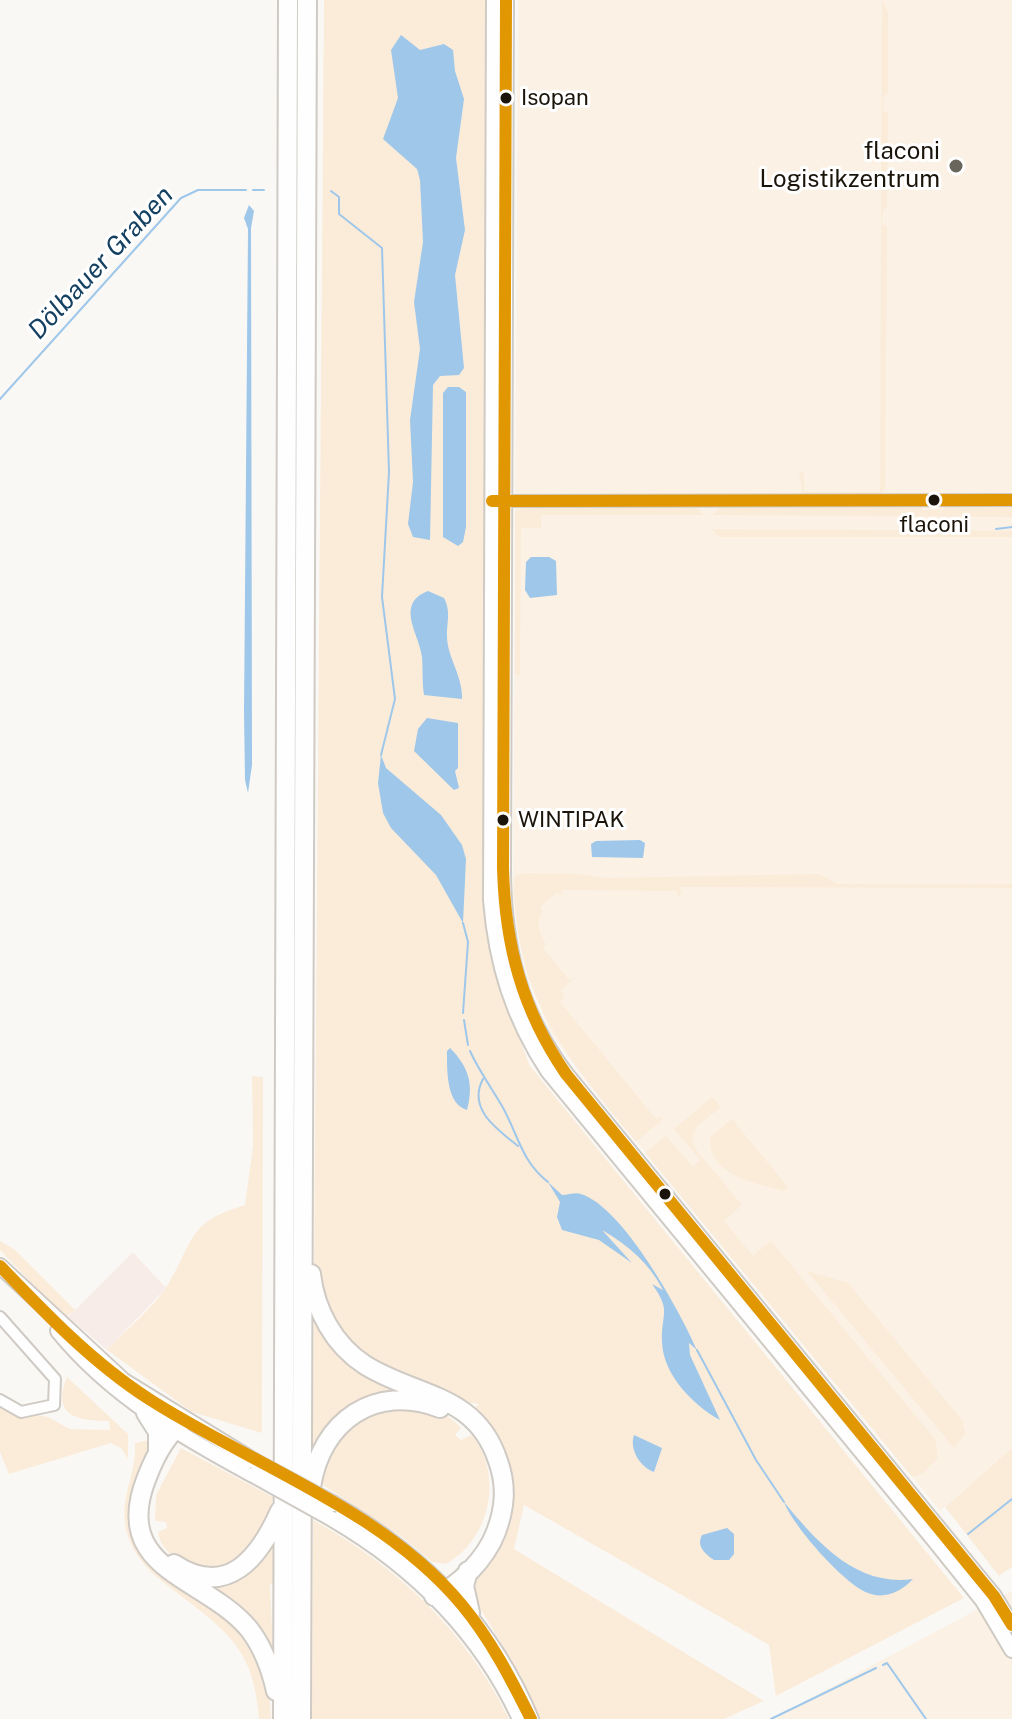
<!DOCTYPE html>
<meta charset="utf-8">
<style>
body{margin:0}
canvas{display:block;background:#faf8f5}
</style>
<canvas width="1012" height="1719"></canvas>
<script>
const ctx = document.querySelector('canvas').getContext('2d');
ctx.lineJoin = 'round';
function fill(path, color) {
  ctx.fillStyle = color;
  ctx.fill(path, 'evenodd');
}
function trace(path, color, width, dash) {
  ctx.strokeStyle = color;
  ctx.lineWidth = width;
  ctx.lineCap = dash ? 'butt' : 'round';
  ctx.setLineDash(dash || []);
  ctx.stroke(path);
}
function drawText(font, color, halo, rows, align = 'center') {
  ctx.font = font + ' "Public Sans",sans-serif';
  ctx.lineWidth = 6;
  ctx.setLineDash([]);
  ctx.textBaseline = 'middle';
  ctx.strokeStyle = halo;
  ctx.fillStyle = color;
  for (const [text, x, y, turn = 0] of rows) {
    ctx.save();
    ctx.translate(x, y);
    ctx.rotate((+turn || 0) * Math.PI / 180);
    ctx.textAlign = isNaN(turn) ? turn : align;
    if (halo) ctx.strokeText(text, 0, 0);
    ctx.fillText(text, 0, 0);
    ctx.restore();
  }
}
fill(new Path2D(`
 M133 1252 166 1288 107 1350 68 1317Z`), '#f8ece8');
fill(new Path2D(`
 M518 0H1012V1448L940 1511 580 1073 551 1033 526 974 513 897Z
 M1012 1591V1719H771Z`), '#fbf1e5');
fill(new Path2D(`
 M324 0H490L486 921 498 984 530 1066 964 1598 776 1696 769 1645 524 1505 514 1549 764 1701 724 1719H537L520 1674 469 1590 506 1504 471 1412 479 1404C444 1400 368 1367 344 1341 330 1326 323 1292 314 1272Z
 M882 0 888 12V93L884 96 883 110 888 113 887 207 883 210 882 224 887 227 885 487 880 495H803L799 472H804V492H880Z
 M535 505 695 506 704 515H541V528H521L520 675H515V510Z
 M1012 505V517L712 515 722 506 922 507 923 510H944V507Z
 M712 529 1012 531V537H719Z
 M523 873 578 874 606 878 819 874 838 884H1012V888L679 887 682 893 678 897 677 891 562 890 561 896 557 892 540 907 543 911C535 920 540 936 546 944L543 948 569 980 574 978 561 990 564 998 560 1002 656 1119 660 1116 663 1119 636 1142C565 1056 513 994 514 877Z
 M252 1076 263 1077 262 1433 192 1412 107 1350C126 1330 152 1309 167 1286 195 1241 185 1223 245 1205L253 1146Z
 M712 1097 721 1107 697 1126 692 1139 697 1151 742 1205 724 1221 753 1256 771 1241 935 1439 938 1458 922 1474 912 1477 645 1153 666 1136 693 1167 700 1160 674 1129Z
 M732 1119 788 1187 784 1191C756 1183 708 1176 710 1137Z
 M0 1241 14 1249 75 1310 65 1318 0 1250Z
 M807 1271 848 1283 962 1420 965 1433 954 1448Z
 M314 1301 329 1333 410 1387 390 1397 312 1453Z
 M67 1377 128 1434V1459L121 1448 111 1443 9 1474 0 1452V1401L20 1412 48 1417 70 1429 110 1430 109 1421C77 1421 51 1416 67 1377Z
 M383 1405C412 1407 441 1404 461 1428L455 1435 461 1440 471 1435C505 1474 490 1540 446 1564L432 1562 402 1537 317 1481 338 1429Z
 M149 1440 152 1447 140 1538C202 1590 271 1629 271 1719H259C254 1646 224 1629 168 1586 152 1574 136 1559 129 1539 115 1501 137 1479 135 1443Z
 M181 1448 273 1497 271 1511 244 1562C233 1565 216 1572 205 1570 185 1568 160 1552 158 1532L167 1528 166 1522 155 1521 156 1495Z
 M1012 1448V1567L999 1576 945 1507Z
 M313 1520C398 1567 465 1630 509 1719H312Z
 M270 1544 273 1545V1583L270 1584 273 1653 201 1578Z`), '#fbecda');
fill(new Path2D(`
 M401 35 420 50 444 44 453 50 455 71 464 99 456 158 465 230 455 275 464 368 459 375 440 376 433 385 430 540 413 537 408 524 413 482 410 420 420 349 414 302 423 242 420 180 417 169 383 139 398 98 391 50Z
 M249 205 254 211 251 228 252 765 248 793 245 780 244 712 248 229 244 218Z
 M448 387H459L466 392V527L463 542 458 546 443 537V393Z
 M531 557H549L556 561 557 595 530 598 525 590 526 562Z
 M428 591 444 598C451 612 447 620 447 636 447 657 463 676 462 699L424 695C422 682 423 670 422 657 420 635 394 604 428 591Z
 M427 718 458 723V768L455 771 459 788 454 790 414 751 418 729Z
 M381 755 386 768 441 815 462 845 466 859 463 923 436 875 391 828 383 813 378 783Z
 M640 840 645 843 643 858 592 857 591 844 596 841Z
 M450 1048C469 1067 474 1085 467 1110 446 1104 447 1070 447 1051Z
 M548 1182 562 1195C569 1195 575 1192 581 1194 623 1207 680 1311 697 1350L689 1343 690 1355 720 1420C694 1406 663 1375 662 1342 661 1312 672 1312 652 1284L663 1290C649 1263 628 1245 602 1230L632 1263 599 1240 562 1230 557 1217 560 1202Z
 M634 1435 662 1448 654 1472C640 1467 629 1449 634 1435Z
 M784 1502C817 1542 856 1587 913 1579 902 1591 884 1600 868 1593 844 1584 793 1526 784 1502Z
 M727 1528 734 1534V1554L729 1560H714C705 1554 696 1546 702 1535Z`), '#9ec7ea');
trace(new Path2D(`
 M253 190H264
 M331 191 339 197V214L382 248 389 472 382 597 395 699 381 755
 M0 399 181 198 198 190H246
 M996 529 1012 527
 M463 923 468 942 463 1013
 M464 1020 468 1045
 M470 1051C479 1071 491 1087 502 1106 518 1134 521 1161 548 1182
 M483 1079C467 1109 497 1129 518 1146
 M697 1350 756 1460 784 1502
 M968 1534 1012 1499
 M883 1665 887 1663 926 1719
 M771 1719 876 1668`), '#9ec7ea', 2);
const street = new Path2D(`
 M498 501 1012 500
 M0 1317 55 1379 54 1405 21 1412 0 1400`);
const secondary = new Path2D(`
 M494 0 491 900C496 963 513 1018 548 1071L935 1541 983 1601 1012 1650
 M506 0 503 868C503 945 519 1012 566 1074L994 1596 1012 1625
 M0 1266 124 1381 254 1461
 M58 1331C111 1396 181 1436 253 1475
 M334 1504C423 1555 492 1623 531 1719
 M332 1519C414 1567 480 1632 520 1719`);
const highway = new Path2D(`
 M311 1274C315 1310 334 1345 365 1365 416 1397 476 1393 498 1461 507 1486 505 1508 496 1532 486 1558 459 1587 434 1596
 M146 1413 158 1432V1453
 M184 1421C166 1435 155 1456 147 1477 109 1571 205 1576 249 1629 263 1647 271 1669 276 1691
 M311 1487C321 1421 375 1383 440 1408
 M174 1564C228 1600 260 1556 280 1511
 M468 1571 464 1586 470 1613
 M283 1719 288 0
 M301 1719 307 0`);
trace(street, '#cfcac4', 14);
trace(secondary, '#cfcac4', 18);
trace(highway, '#cfcac4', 22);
trace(street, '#fefefe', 10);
trace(secondary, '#fefefe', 14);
trace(highway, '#fefefe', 18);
const secondaryBridge = new Path2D(`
 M254 1461 334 1504
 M253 1475 332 1519`);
trace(secondaryBridge, '#cfcac4', 18, []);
trace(secondaryBridge, '#fefefe', 14);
trace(new Path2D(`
 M506 0 503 868C505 945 522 1010 566 1074L994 1596 1012 1625
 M492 501 1012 500
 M0 1266C46 1314 93 1363 149 1399 252 1465 382 1509 462 1605 491 1640 511 1679 531 1719`), '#e19701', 12);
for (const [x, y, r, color] of [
 [506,98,7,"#1b140a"],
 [956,166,8,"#69645c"],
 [934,500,7,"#1b140a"],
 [503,820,7,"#1b140a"],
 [665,1194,7,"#1b140a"]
]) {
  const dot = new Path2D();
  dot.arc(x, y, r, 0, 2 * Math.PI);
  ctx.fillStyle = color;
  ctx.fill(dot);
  trace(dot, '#fff', 3);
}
drawText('22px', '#1b140a', '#fff', [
 ["Isopan",521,98],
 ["flaconi",934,525,"center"],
 ["WINTIPAK",518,820]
], 'left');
drawText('24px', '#1b140a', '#fff', [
 ["flaconi",940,152],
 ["Logistikzentrum",940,180]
], 'right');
drawText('italic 26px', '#144062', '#fff', [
 ["Dölbauer Graben",101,263,-47]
]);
</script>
